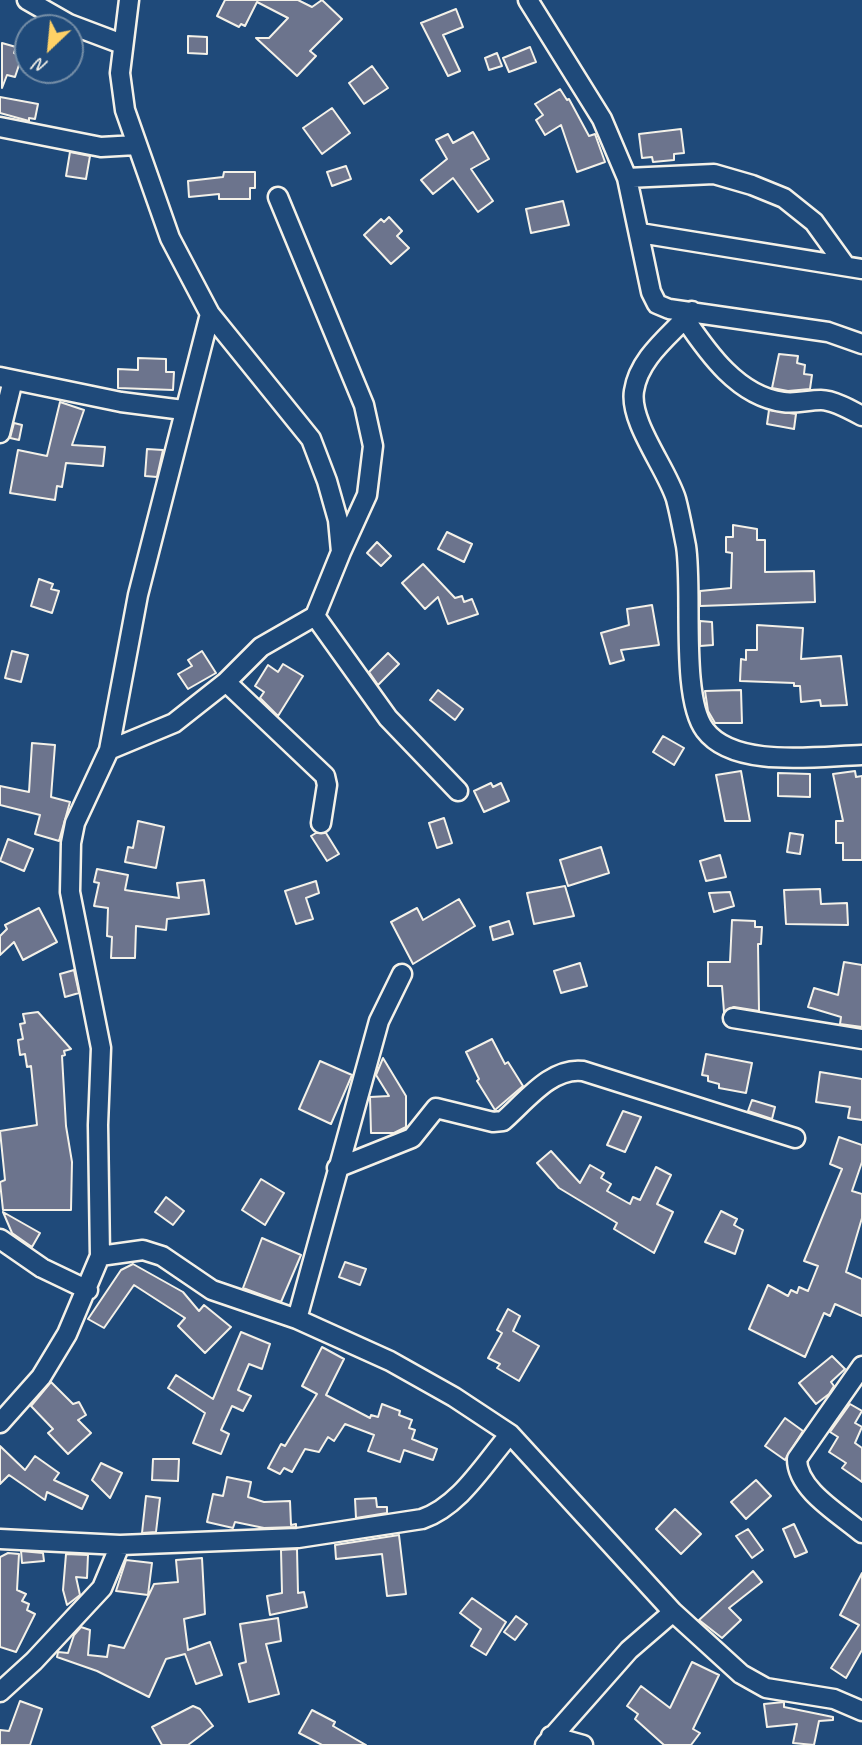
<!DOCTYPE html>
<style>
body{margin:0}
#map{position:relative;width:862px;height:1745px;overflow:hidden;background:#1f4a7a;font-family:Caveat,sans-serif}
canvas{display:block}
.north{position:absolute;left:14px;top:14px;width:70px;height:70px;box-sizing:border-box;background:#1f4a7a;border:2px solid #748da6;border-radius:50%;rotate:206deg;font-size:19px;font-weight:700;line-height:28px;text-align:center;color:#f4f1e8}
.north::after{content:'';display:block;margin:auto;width:24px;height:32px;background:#ffd166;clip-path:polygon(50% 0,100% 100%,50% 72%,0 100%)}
</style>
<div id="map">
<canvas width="862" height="1745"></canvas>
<div class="north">N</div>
</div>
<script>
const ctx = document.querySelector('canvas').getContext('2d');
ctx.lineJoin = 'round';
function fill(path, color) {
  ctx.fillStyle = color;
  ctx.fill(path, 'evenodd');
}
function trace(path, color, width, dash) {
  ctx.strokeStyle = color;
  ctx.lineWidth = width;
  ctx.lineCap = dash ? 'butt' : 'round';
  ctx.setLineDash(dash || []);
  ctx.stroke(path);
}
const building = new Path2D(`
 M225 0H298L312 7 322 0 342 19 310 51 316 56 297 76 256 38H269L288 18 257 2 245 26 241 24 239 27 217 16Z
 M456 9 463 27 443 35 460 71 448 76 421 23Z
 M188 36 207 37V54L188 53Z
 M2 43 16 47 14 53 22 56 15 77 7 75 2 88Z
 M530 47 536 62 509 72 503 58Z
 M497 53 502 66 489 70 485 58Z
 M372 66 388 88 364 104 349 83Z
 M560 89 567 100 569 99 589 136 595 134 605 162 577 172 561 125 545 135 536 120 543 115 535 104Z
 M0 97 38 104 35 119 29 118V121L0 113Z
 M332 108 350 133 322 154 303 128Z
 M681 129 684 153 674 154V160L653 162 652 157 642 158 639 134Z
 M473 132 489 159 471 169 493 201 478 212 453 178 433 194 421 180 447 159 436 140 448 134 453 143Z
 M70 152 90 156 86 179 66 176Z
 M346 166 351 179 332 186 327 172Z
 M224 172H255V188H250V199H219V194L189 197 188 181 223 177Z
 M563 201 569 225 531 233 526 209Z
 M389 217 402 231 397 236 409 248 391 264 364 235 381 219 384 222Z
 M779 354 798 356 797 363 805 365 804 374 812 375 810 389 788 391 772 388Z
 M138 358 166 359V372H174L173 390 118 388V369L138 370Z
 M60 402 84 410 72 445 105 447 103 466 66 463 62 487 57 486 55 500 10 493 18 450 47 456Z
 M769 410 796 414 794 429 767 424Z
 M14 423 22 425 19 440 10 438Z
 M147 449 163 450 157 477 145 476Z
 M733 525 757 529V540H765V572L814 571 815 602 700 606V591L731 588 732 553 726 552V537H733Z
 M447 532 472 544 464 562 438 549Z
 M377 542 391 556 381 566 367 553Z
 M423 564 455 598 462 596 464 602 472 599 478 614 448 624 438 597 425 609 402 583Z
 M39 579 53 584 51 589 59 591 52 613 31 606Z
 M652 605 659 645 621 650 624 660 610 664 601 633 629 625 627 609Z
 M700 621 712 622 713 645 700 646Z
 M757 625 803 628 801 659 841 656 847 705 821 706 820 700 801 702 800 686H794V683L740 681 741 659 746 660V650H757Z
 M12 651 28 655 21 682 5 678Z
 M202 651 216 673 188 689 178 674 192 666 188 660Z
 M388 653 399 664 378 685 369 672Z
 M283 664 303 676 278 716 260 698 264 692 255 686 268 665 278 672Z
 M438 690 463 709 455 720 430 700Z
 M741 690 742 723H715L708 711 705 691Z
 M663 736 684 748 674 765 653 752Z
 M32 743 55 745 51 797 70 802 59 841 35 834 40 815 0 805V786L29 792Z
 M741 771 750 821H725L716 775Z
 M855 771 856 777 862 776V860H843V843H836V821H843L833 774Z
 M778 773 810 774V797L778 796Z
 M491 783 493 787 501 783 509 801 484 812 474 791Z
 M444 818 452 843 437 848 429 823Z
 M138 821 164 827 156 868 125 862 128 847 133 848Z
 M316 833H326L339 854 327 861 311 836Z
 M790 833 803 835 800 854 787 852Z
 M8 839 33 849 24 871 0 861Z
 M601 847 609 873 568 886 560 860Z
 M720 855 726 877 706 881 700 861Z
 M97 869 128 875 125 890 179 898 177 883 204 880 209 914 167 919 166 930 136 926 135 958H111L112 937 107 936 108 908 94 906 99 883 94 882Z
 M316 881 319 893 306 898 313 919 296 924 285 891Z
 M565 886 574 916 534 924 527 893Z
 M820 889 821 904 847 903 848 925 786 924 784 890Z
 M730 892 734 906 714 912 709 893Z
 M459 899 475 926 413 964 391 922 417 908 423 920Z
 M39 908 57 942 23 960 14 942 0 955V936L7 929 5 925Z
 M732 920 755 921V927H762L761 944H758L759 1011 734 1007 724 1012 722 986H708V962H730Z
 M509 921 513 934 493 940 490 927Z
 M844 962 862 965V1027L840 1024 841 1017 808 1007 814 988 838 995Z
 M580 963 587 986 561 993 554 971Z
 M74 970 79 993 65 997 60 974Z
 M38 1012 71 1049 64 1051 65 1055 62 1056 66 1126 72 1162 71 1210H3L0 1182 5 1180 0 1131 37 1125 31 1066 27 1067 25 1054 20 1055 18 1040 23 1039 20 1024 25 1023 23 1014Z
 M492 1039 505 1064 508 1062 523 1086 495 1110 477 1081 479 1079 466 1052Z
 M706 1054 752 1063 746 1093 719 1088V1084L708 1081V1076L702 1075Z
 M383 1058 406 1096V1127L394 1133H371L370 1097 389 1096 376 1075Z
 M320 1061 352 1075 331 1124 299 1109Z
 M820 1072 862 1079V1120L848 1118 850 1107 816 1102Z
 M752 1100 775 1107 772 1119 748 1111Z
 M623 1111 641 1117 625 1152 607 1145Z
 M839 1137 862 1145V1162L852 1191 862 1194V1218L846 1272 862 1279V1316L835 1304 830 1316 824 1313 805 1357 749 1329 768 1285 788 1296 791 1290 797 1293 799 1287 808 1291 818 1266 804 1261 842 1169 830 1164Z
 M551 1151 580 1183 590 1165 604 1173 601 1178 611 1184 607 1191 630 1204 633 1197 640 1200 656 1167 671 1175 657 1204 673 1212 654 1253 614 1229 617 1223 559 1188 537 1163Z
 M261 1179 284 1193 265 1225 242 1210Z
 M166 1197 184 1211 173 1225 155 1212Z
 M721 1211 737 1219 734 1225 743 1230 735 1254 705 1242Z
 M3 1212 40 1233 32 1247 12 1233Z
 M262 1238 301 1255 281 1302 243 1288Z
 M345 1262 366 1269 360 1285 339 1277Z
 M133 1264 183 1292 199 1311 204 1305 231 1327 205 1353 178 1326 185 1318 134 1285 104 1328 88 1319 121 1270Z
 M508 1309 520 1316 513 1331 539 1346 519 1381 497 1368 500 1364 488 1358 502 1333 497 1330Z
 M241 1332 270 1344 262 1369 249 1364 238 1390 251 1396 243 1411 232 1406 221 1430 229 1434 221 1454 193 1443 205 1413 168 1388 176 1375 213 1399Z
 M322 1347 344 1359 326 1395 370 1418 371 1415 378 1417 382 1404 400 1411 399 1415 412 1420 409 1428 415 1430 412 1439 437 1449 433 1460 404 1450 400 1462 368 1451 374 1435 345 1424 334 1441 328 1437 319 1452 305 1449 292 1472 284 1468 280 1474 268 1468 281 1444 285 1446 317 1394 302 1386Z
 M832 1356 845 1369 831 1382 834 1386 829 1394 816 1404 799 1383Z
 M51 1382 73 1404 79 1402 86 1415 78 1420 91 1433 68 1454 48 1433 53 1429 31 1406Z
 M850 1404 862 1411 855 1423 862 1427 855 1443 862 1448V1482L842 1468 846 1463 829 1452 838 1437 830 1432Z
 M785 1418 803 1431 785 1460 765 1446Z
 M0 1446 25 1470 35 1456 59 1473 54 1480 88 1496 82 1509 47 1492 45 1500 9 1475 0 1484Z
 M153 1459H179L178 1481 152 1480Z
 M101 1463 122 1473 110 1498 92 1480Z
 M227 1477 251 1482 248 1497 264 1502 290 1501 291 1525 296 1524V1527L264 1528 235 1522 233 1528 207 1522 213 1494 223 1496Z
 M756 1480 771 1496 746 1519 731 1502Z
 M146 1496 160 1498 156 1532 142 1533Z
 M376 1498 377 1507H387V1513L356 1518 355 1499Z
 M675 1509 701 1534 681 1554 656 1529Z
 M794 1524 807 1552 795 1557 783 1529Z
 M748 1529 763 1550 752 1558 736 1536Z
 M399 1535 406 1594 387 1596 382 1554 336 1559 335 1545Z
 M297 1549 298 1593 304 1592 307 1607 270 1615 267 1596 282 1593 281 1550Z
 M21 1551 43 1553 44 1561 22 1563Z
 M8 1553 19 1554 17 1590 26 1594 22 1601 29 1604 27 1610 35 1614 16 1652 0 1647V1557Z
 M66 1554 88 1555 87 1578 76 1577 80 1595 67 1605 63 1590Z
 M202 1558 205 1614 184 1619 188 1650 210 1642 222 1675 196 1684 185 1654 166 1659 149 1697 97 1671 57 1657 58 1652 68 1653 74 1635 81 1627 90 1630 88 1655 107 1657 109 1645 124 1648 154 1584 178 1582 176 1560Z
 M126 1560 152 1563 148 1595 116 1591Z
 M753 1571 762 1582 729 1608 741 1620 722 1638 699 1620Z
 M862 1573V1650L846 1678 831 1668 859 1625 840 1615Z
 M472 1598 506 1622 486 1655 471 1646 481 1629 460 1613Z
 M516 1616 527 1624 515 1640 504 1632Z
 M278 1618 281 1641 266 1644 279 1694 249 1702 239 1664 246 1662 240 1624Z
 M692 1662 719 1675 693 1729 700 1733 691 1745H664L635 1719 638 1714 627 1706 641 1686 670 1708Z
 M20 1701 42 1709 30 1745H0V1730L9 1731Z
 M784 1702V1707L833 1717V1720L819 1721 814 1745 793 1743 797 1724 767 1727 764 1704Z
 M193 1706 200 1709 213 1726 188 1745H162L152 1727Z
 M312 1710 335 1722 333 1726 366 1745H322L299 1733Z`);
fill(building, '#6c748d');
trace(building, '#f4f1e8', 2);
const street = new Path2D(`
 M27 0 69 24 122 44
 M129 0 120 73 125 110 170 238 210 314 311 439 327 481 338 520 341 552 315 616 388 718 458 791
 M528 0 602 119 627 178 651 292 657 304 669 309 828 332 862 344
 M0 127 101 147 136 145
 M627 178 714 174 752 185 784 198 814 222 845 265
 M278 197 364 405 373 446 367 495 341 552
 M640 233 862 269
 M692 311C671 335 639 357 634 391 629 422 667 469 676 499 680 514 683 531 686 546 693 590 680 697 705 730 734 769 818 756 862 755
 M685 319C708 353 738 396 783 402 796 404 808 400 821 400 833 400 851 410 862 416
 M0 377 121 402 183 410
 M0 433 13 380
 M226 682 325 776 327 785 321 823
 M109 750 174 723 226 682 261 647 315 616
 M733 1018 862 1039
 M337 1168 412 1138 436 1108 493 1122 503 1121C526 1101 551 1067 583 1071L795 1138
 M0 1239 42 1268 88 1290
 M100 1256 143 1250 162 1256 212 1290 297 1319 390 1361 454 1397 510 1434 673 1612 741 1674 766 1688 834 1699 862 1711
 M297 1319 379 1021 402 974
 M862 1366 797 1459C797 1490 840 1514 862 1533
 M0 1423 41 1377 67 1334 100 1256 98 1125 101 1048 70 892 71 843 75 823 109 750 138 595 210 314
 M0 1539 120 1545 298 1538 422 1519C460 1506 484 1464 510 1434
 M0 1692 34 1661 102 1588 120 1545
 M551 1736 583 1745
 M545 1745 629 1650 673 1612`);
trace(street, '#f4f1e8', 23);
trace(street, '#1f4a7a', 18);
</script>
